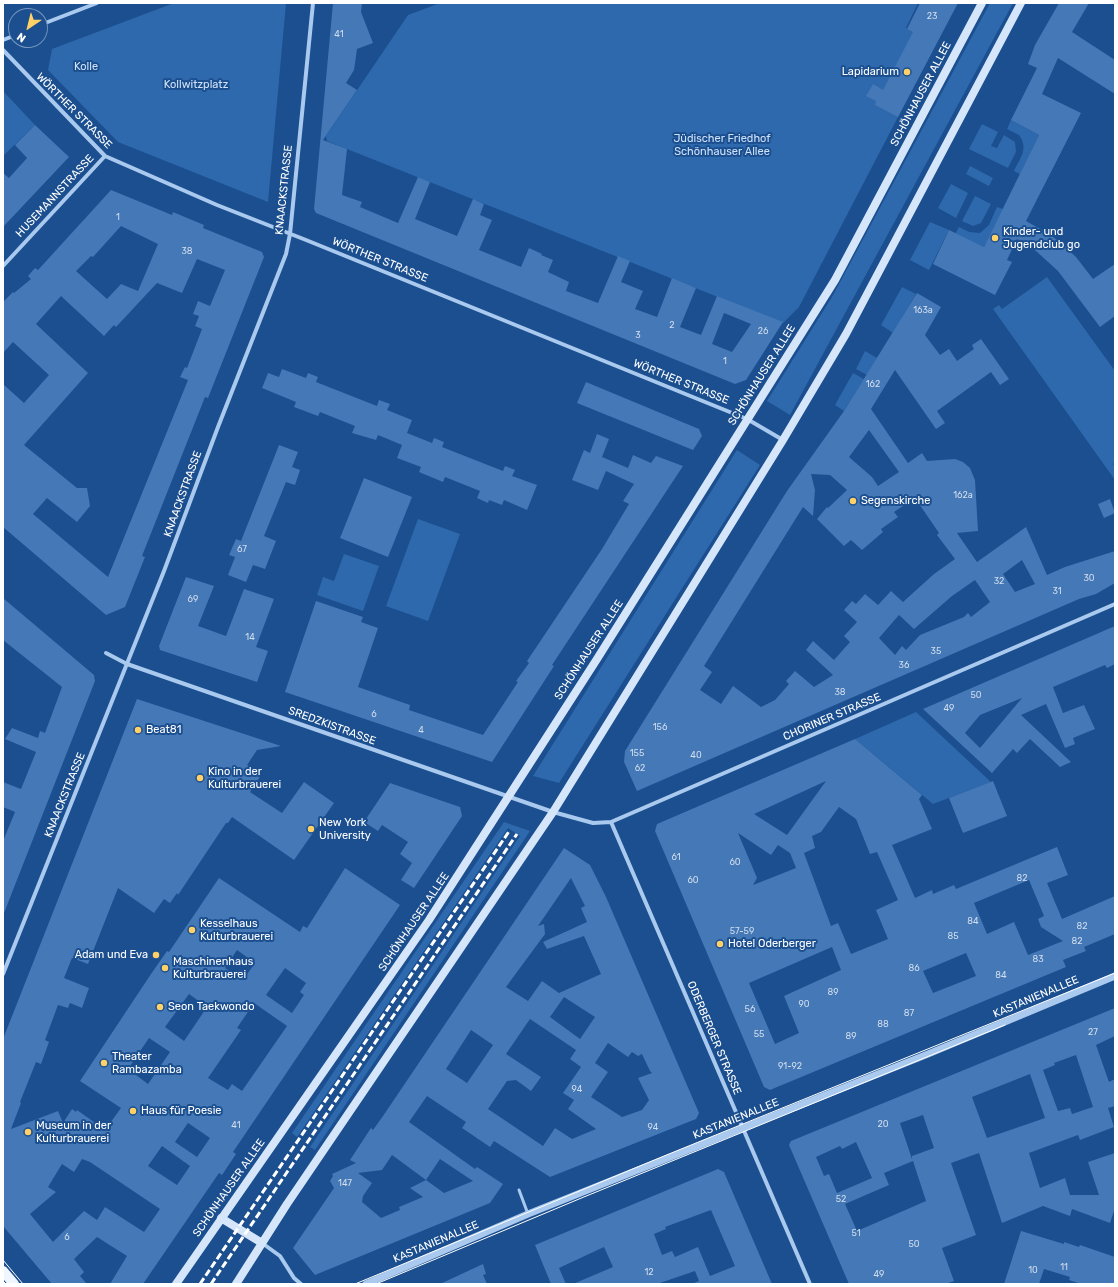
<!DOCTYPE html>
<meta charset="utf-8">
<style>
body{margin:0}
#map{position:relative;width:1118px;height:1287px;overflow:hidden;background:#1b4f8f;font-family:Rubik,sans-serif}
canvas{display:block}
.frame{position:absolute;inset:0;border:4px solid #fff;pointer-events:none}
.north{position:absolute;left:8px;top:8px;width:40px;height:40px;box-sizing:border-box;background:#1b4f8f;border:1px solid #7695bc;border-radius:50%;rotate:215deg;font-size:11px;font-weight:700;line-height:16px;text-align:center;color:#fff}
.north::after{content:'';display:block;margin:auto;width:14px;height:18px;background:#ffd166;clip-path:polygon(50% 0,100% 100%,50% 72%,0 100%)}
</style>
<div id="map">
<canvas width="1118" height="1287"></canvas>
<div class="frame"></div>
<div class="north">N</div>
</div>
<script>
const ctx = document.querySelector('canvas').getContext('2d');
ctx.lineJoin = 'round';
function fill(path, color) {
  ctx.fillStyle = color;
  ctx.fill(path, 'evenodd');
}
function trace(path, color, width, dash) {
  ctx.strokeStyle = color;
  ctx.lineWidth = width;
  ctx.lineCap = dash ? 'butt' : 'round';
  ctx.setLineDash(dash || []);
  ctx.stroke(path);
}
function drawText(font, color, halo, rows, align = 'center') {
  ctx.font = font + ' Rubik,sans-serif';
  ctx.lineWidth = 4;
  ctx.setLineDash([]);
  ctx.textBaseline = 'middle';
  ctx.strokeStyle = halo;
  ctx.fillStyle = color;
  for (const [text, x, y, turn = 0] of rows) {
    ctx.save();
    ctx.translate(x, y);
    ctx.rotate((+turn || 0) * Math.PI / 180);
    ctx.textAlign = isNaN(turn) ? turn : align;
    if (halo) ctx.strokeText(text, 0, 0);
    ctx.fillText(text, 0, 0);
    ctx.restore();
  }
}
fill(new Path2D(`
 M174 3H286L268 202 118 142 48 70 52 49Z
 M440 3H918L906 28 936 44 799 307 783 323 327 141 326 136 408 15Z
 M990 3H1013L790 415 767 401 832 297Z
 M3 91 35 125 3 156Z
 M1011 120 1039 135 1020 174 1014 171C1020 158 1029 149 1019 135L1007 129Z
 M982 124 998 132 991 146 997 148 1004 135 1015 142 1016 152 1008 168 969 149Z
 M970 166 993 178 989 186 966 174Z
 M951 184 968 193 956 218 938 208Z
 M975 196 991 204 981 223 973 226 962 221Z
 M997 207 1003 209 984 247 955 234 959 227 969 232 980 233 989 225Z
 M930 222 949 230 929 270 910 260Z
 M1047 277 1115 371V462L1113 464 1115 467V480L993 309 999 305 1002 309Z
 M902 287 916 294 893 333 881 325Z
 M865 351 877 358 867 375 856 369Z
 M853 373 864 379 844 411 835 405Z
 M737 450 760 465 559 783 533 776Z
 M418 519 460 534 428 621 386 606Z
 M344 554 379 566 363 611 317 595 323 577 334 581Z
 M916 712 991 782 933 804 855 739Z
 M504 822 530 831 315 1150 310 1147 520 836 508 828 297 1137 292 1133Z`), '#2e69ad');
fill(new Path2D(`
 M333 3H362L361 12 373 43 357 49 354 70 346 83 357 90 323 140 347 149 342 195 362 202 360 207 398 223 418 177 430 182 415 219 457 236 473 199 484 204 480 215 492 220 479 250 521 267 529 248 542 254 541 255 553 260 548 272 569 282 566 291 598 303 618 256 630 261 621 282 643 291 635 309 657 317 672 278 696 288 680 327 701 335 717 296 783 322 746 380 735 384 316 213 314 209ZM724 313 751 324 732 352 712 344Z
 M920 3H958L898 117 875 105 876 101 866 96 873 84 883 90 913 32 907 29Z
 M1059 3H1089L1072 32 1115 60V94L1058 58 1042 94 1081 113 1026 221 1049 234 1061 243 1076 257 1093 279 1115 264V316L1100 327 1058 271 1036 251 1017 239 1007 260 1012 262 995 295 933 264 949 230 984 247 1039 135 1011 120 1037 68 1028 64 1035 45Z
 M35 125 69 157 3 227V173L9 178 27 158 15 145Z
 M111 190 172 215 173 212 204 225 203 228 262 252 264 257 208 398 205 397 142 556 145 557 125 607 106 615 3 527V384L24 403 49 375 13 342 3 353V302L13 292 14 293 31 279 28 276 35 268 38 270ZM121 226 158 244 138 291 121 284 107 299 76 271 91 256 93 257ZM197 259 225 270 210 306 198 301 193 314 199 316 195 326 202 329 187 368 185 367 180 377 188 380 108 577 33 514 47 498 77 522 90 506 87 488H77L24 445 88 373 36 324 61 296 104 336 114 325 116 327 157 283 182 293Z
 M917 293 941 307 925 335 940 355 949 349 957 361 974 349 972 345 981 339 1009 379 1000 385 991 372 937 411 945 423 936 429 895 370 871 409 908 463 922 453 927 461 955 459 963 462 970 468 975 480 978 531 957 533 977 562 1026 527 1047 575 1065 567 1115 551V583L1096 594 1079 599 637 791 624 762 625 751 787 491 844 411ZM869 430 899 472 878 486 872 477 849 457ZM811 474 830 475 847 490 828 508 827 507 817 519 844 546 851 540 862 550 883 532 881 529 898 517 894 512 915 498 939 533 937 535 955 559 934 574 903 602 891 591 878 605 865 594 856 604 852 601 844 610 857 622 844 636 850 642 834 660 813 641 806 650 833 675 814 687 795 671 786 681 789 684 775 700 761 707 733 686 721 704 700 690 712 672 704 666 803 507 813 516 815 490ZM1022 560 1035 584 1015 592 1003 574ZM975 580 990 602 971 617 968 613 964 617 920 635 906 650 902 646 895 655 879 638 899 615 914 629 952 596Z
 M282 369 306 378 308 373 318 377 316 382 377 406 379 400 390 404 387 410 412 420 407 433 432 443 434 438 444 442 442 447 503 471 505 466 515 470 512 476 537 485 527 510 504 500 502 505 489 500 488 503 477 498 480 491 445 477 443 482 419 472 421 467 397 458 402 445 378 435 376 440 352 433 355 426 320 412 318 416 294 407 296 402 262 388 268 373 279 377Z
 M586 382 699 429 702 436 693 450 577 403Z
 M597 434 609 439 602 457 628 468 633 455 651 463 656 456 683 466 552 665 554 666 492 762 285 692 316 601 363 617 361 622 378 628 358 687 410 705 409 710 483 735 518 682 516 681 529 663 527 661 602 549 629 504 623 501 634 484 606 471 598 490 572 480 584 450 590 453Z
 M279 445 298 452 292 467 300 470 295 485 286 482 264 536 276 541 265 569 253 565 246 582 228 575 235 557 229 555 236 539 241 541Z
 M364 478 412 497 388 557 340 538Z
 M1110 499 1115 513 1104 518 1098 504Z
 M186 577 214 586 198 626 226 636 244 589 274 599 256 647 268 651 257 682 160 650 159 646Z
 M3 598 94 675 95 681 4 913 3 841 15 812 3 807V782L21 789 36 752 5 739 12 728 38 738 40 731 45 733 62 687 3 640Z
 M1115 626V664L1107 668 1105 665 1053 687 1063 713 1084 705 1095 729 1073 738 1075 744 1065 748 1046 704 1021 715 1071 762 1060 767 1030 739 1017 753 1013 749 992 773 923 709ZM1022 698 980 748 965 733 980 715Z
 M137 699 281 746 257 750 247 765 261 775 250 792 282 813 304 782 334 803 294 860 232 817 228 823H226L178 895 177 893 170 903 164 899 154 913 118 888 88 964 72 958 64 978 89 988 82 1008 70 1003 68 1008 58 1005 45 1040 49 1042 41 1064 36 1062 20 1102 21 1103 11 1129 58 1111 63 1123 72 1109 76 1112 77 1110 105 1130 121 1108 80 1081 151 974 167 951 169 952 219 878 300 932 303 926 307 928 345 868 400 905 233 1152 236 1154 222 1175 219 1173 143 1284H110L127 1256 97 1237 74 1259 84 1272 80 1276 87 1284H52L3 1226V1039ZM237 950 255 963 243 980 225 968ZM285 968 306 983 300 992 304 995 292 1013 266 995ZM189 994 207 1007 184 1041 165 1027ZM254 1003 287 1026 242 1091 232 1084 228 1090 208 1078 241 1030 237 1028ZM149 1038 170 1052 148 1084 128 1069ZM188 1123 210 1138 197 1157 175 1142ZM162 1146 190 1166 177 1185 148 1166ZM82 1159 90 1162 160 1209 144 1232 105 1207 97 1220 84 1211 53 1242 30 1214 56 1192 48 1187 62 1164 74 1172Z
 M855 739 922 795 919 799 932 829 892 845 915 898 932 890 933 894 954 885 956 889 1057 847 1068 875 1047 883 1062 919 1115 896V934L1084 947 1086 951 1063 960 1066 967 770 1090 764 1087 655 831 657 824ZM826 781 787 835 754 814ZM839 807 856 819 870 854 877 852 898 900 876 910 888 939 851 954 838 923 831 926 804 853 815 848 812 836 821 832ZM738 833 771 855 778 845 790 853 796 868 753 885 757 878ZM1029 880 1044 916 1038 919 1041 927 1063 941 1028 955 1014 922 987 934 974 903ZM832 947 841 970 784 996 799 1033 775 1044 749 983ZM966 953 976 976 933 993 923 971Z
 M993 781 1007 816 963 833 949 798Z
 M390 783 460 807 462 816 414 888 401 880 412 863 400 854 408 842 382 825 378 831 364 822Z
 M564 848 590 865 606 897 699 1113 696 1119 550 1177 494 1141 490 1147 462 1128 466 1122 427 1096 409 1122 475 1169 477 1167 503 1184 490 1203 315 1275 293 1248 334 1188 330 1181 333 1176 332 1174 356 1163 350 1160 371 1128 373 1130 383 1116ZM571 878 585 906 581 908 587 922 543 942 547 949 584 936 601 974 559 993 542 981 528 1001 506 987 545 934 544 924 538 926ZM564 997 595 1017 580 1039 550 1017ZM530 1019 576 1050 570 1059 581 1067 563 1093 574 1100 568 1109 596 1129 572 1139 555 1128 543 1146 488 1109 507 1081 516 1080 531 1091 541 1077 506 1054ZM471 1030 493 1045 467 1083 446 1069ZM608 1043 628 1057 632 1052 638 1056 642 1054 650 1071 652 1073 638 1078 649 1100 642 1110 622 1117 591 1097 608 1072 595 1063ZM392 1155 426 1180 410 1188 423 1197 399 1207 400 1210 381 1218 362 1202 363 1196 372 1183 358 1173 382 1170ZM440 1159 473 1181 444 1193 426 1180Z
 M1115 1008V1036L1096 1045 1109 1082 1115 1079V1106L1108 1108 1114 1127 1080 1140 1078 1135 1029 1153 1040 1188 1065 1178 1070 1195H1099L1088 1162 1115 1153V1208L1110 1223 1072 1209 1070 1216 1043 1206 1002 1223 979 1153 951 1163 976 1235 942 1248 954 1281 946 1284H849L789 1145 791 1141ZM1076 1055 1093 1107 1072 1114 1070 1108 1058 1111 1043 1070 1055 1065 1054 1063ZM1030 1074 1045 1118 987 1138 972 1097ZM923 1115 934 1148 912 1156V1159L900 1123ZM856 1142 872 1178 837 1193 829 1174 824 1176 816 1157 840 1146 842 1149ZM913 1161 926 1201 857 1231 845 1204 889 1185 884 1173Z
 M718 1169 724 1172 772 1284H692L699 1281 695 1271 657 1284H573L613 1267 604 1247 559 1268 566 1284H551L535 1245ZM711 1210 735 1266 710 1276 698 1247 675 1257 672 1251 662 1255 654 1234 666 1229 665 1227Z
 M1021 1231 1064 1244V1242L1079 1247 1080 1245 1115 1257V1284H1081L1069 1280 1070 1277 1044 1269 1039 1284H1004Z
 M483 1264 486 1274 483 1275 487 1284H440Z`), '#4478b7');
trace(new Path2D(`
 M519 1190 528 1214`), '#a9c9ee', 3);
trace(new Path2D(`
 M40 25 97 3
 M3 40 16 35
 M3 50 105 156 217 205 306 240 747 419 783 440
 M3 266 105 156
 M106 653 127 664 553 812 593 823 611 822 1115 604
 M611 822 810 1284
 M3 974 164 571 218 427 286 254 290 234 313 3
 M262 1243 280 1256 294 1278 301 1284`), '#a9c9ee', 4);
trace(new Path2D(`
 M366 1284 528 1214 928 1054 1115 976`), '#a9c9ee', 7);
trace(new Path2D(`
 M221 1218 262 1243
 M176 1284 429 920 597 659 835 280 982 3
 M236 1284 287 1204 553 812 783 440 846 334 1021 3`), '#d6e6fa', 8);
trace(new Path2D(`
 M3 1271 14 1284`), '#f0f6ff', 10);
trace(new Path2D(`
 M3 1260 23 1284
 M3 1281 6 1284
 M355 1284 664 1156 1115 973
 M376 1284 579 1199 1005 1025`), '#fff', 1);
trace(new Path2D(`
 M200 1284 510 830
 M211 1284 517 834`), '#fff', 3, [7, 3]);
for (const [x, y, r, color] of [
 [907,72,4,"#ffd166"],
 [995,238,4,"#ffd166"],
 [853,501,4,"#ffd166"],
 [138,730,4,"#ffd166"],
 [200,778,4,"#ffd166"],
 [311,829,4,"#ffd166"],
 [192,930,4,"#ffd166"],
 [720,944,4,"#ffd166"],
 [156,955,4,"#ffd166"],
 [165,968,4,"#ffd166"],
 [160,1007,4,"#ffd166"],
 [104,1063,4,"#ffd166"],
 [133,1111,4,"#ffd166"],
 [28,1132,4,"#ffd166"]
]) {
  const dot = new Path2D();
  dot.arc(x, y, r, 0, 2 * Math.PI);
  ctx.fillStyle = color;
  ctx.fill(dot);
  trace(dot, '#1b4f8f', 1.5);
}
drawText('9px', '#d0dded', null, [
 ["23",932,16],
 ["41",339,34],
 ["1",118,217],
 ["38",187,251],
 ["163a",923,310],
 ["2",672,325],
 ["26",763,331],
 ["3",638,335],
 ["1",725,361],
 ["162",873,384],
 ["162a",963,495],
 ["67",242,549],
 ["30",1089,578],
 ["32",999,581],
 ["31",1057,591],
 ["69",193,599],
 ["14",250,637],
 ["35",936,651],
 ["36",904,665],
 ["38",840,692],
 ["50",976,695],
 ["49",949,708],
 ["6",374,714],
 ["156",660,727],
 ["4",421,730],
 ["155",637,753],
 ["40",696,755],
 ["62",640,768],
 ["61",676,857],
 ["60",735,862],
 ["82",1022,878],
 ["60",693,880],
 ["84",973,921],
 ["82",1082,926],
 ["57-59",742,931],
 ["85",953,936],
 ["82",1077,941],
 ["83",1038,959],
 ["86",914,968],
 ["84",1001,975],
 ["89",833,992],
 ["90",804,1004],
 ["56",750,1009],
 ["87",909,1013],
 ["88",883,1024],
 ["27",1093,1032],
 ["55",759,1034],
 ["89",851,1036],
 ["91-92",790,1066],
 ["94",577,1089],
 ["20",883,1124],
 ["41",236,1125],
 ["94",653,1127],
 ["147",345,1183],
 ["52",841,1199],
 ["51",856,1233],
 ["6",67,1237],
 ["50",914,1244],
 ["11",1064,1267],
 ["10",1033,1270],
 ["12",649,1272],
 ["49",879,1274]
]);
drawText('11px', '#cfe3fa', '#1b4f8f', [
 ["Kolle",86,67],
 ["Kollwitzplatz",196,85],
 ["Jüdischer Friedhof",722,139],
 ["Schönhauser Allee",722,152]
]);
drawText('11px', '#fff', '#1b4f8f', [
 ["Lapidarium",899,72,"right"],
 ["Kinder- und",1003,232],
 ["Jugendclub go",1003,245],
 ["Segenskirche",861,501],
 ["Beat81",146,730],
 ["Kino in der",208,772],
 ["Kulturbrauerei",208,785],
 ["New York",319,823],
 ["University",319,836],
 ["Kesselhaus",200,924],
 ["Kulturbrauerei",200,937],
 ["Hotel Oderberger",728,944],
 ["Adam und Eva",148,955,"right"],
 ["Maschinenhaus",173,962],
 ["Kulturbrauerei",173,975],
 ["Seon Taekwondo",168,1007],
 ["Theater",112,1057],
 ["Rambazamba",112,1070],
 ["Haus für Poesie",141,1111],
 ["Museum in der",36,1126],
 ["Kulturbrauerei",36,1139]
], 'left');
drawText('11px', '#fff', '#1b4f8f', [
 ["SCHÖNHAUSER ALLEE",921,94,-62],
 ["WÖRTHER STRASSE",74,111,45],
 ["KNAACKSTRASSE",284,190,-84],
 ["HUSEMANNSTRASSE",55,196,-47],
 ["WÖRTHER STRASSE",380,260,22],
 ["SCHÖNHAUSER ALLEE",762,375,-58],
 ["WÖRTHER STRASSE",681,382,22],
 ["KNAACKSTRASSE",183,494,-70],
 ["SCHÖNHAUSER ALLEE",589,650,-57],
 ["CHORINER STRASSE",832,717,-23],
 ["SREDZKISTRASSE",332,726,20],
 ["KNAACKSTRASSE",65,795,-68],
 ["SCHÖNHAUSER ALLEE",414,922,-56],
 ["KASTANIENALLEE",1036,997,-23],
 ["ODERBERGER STRASSE",714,1038,67],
 ["KASTANIENALLEE",736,1119,-22],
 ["SCHÖNHAUSER ALLEE",229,1188,-55],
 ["KASTANIENALLEE",436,1242,-23]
]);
</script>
